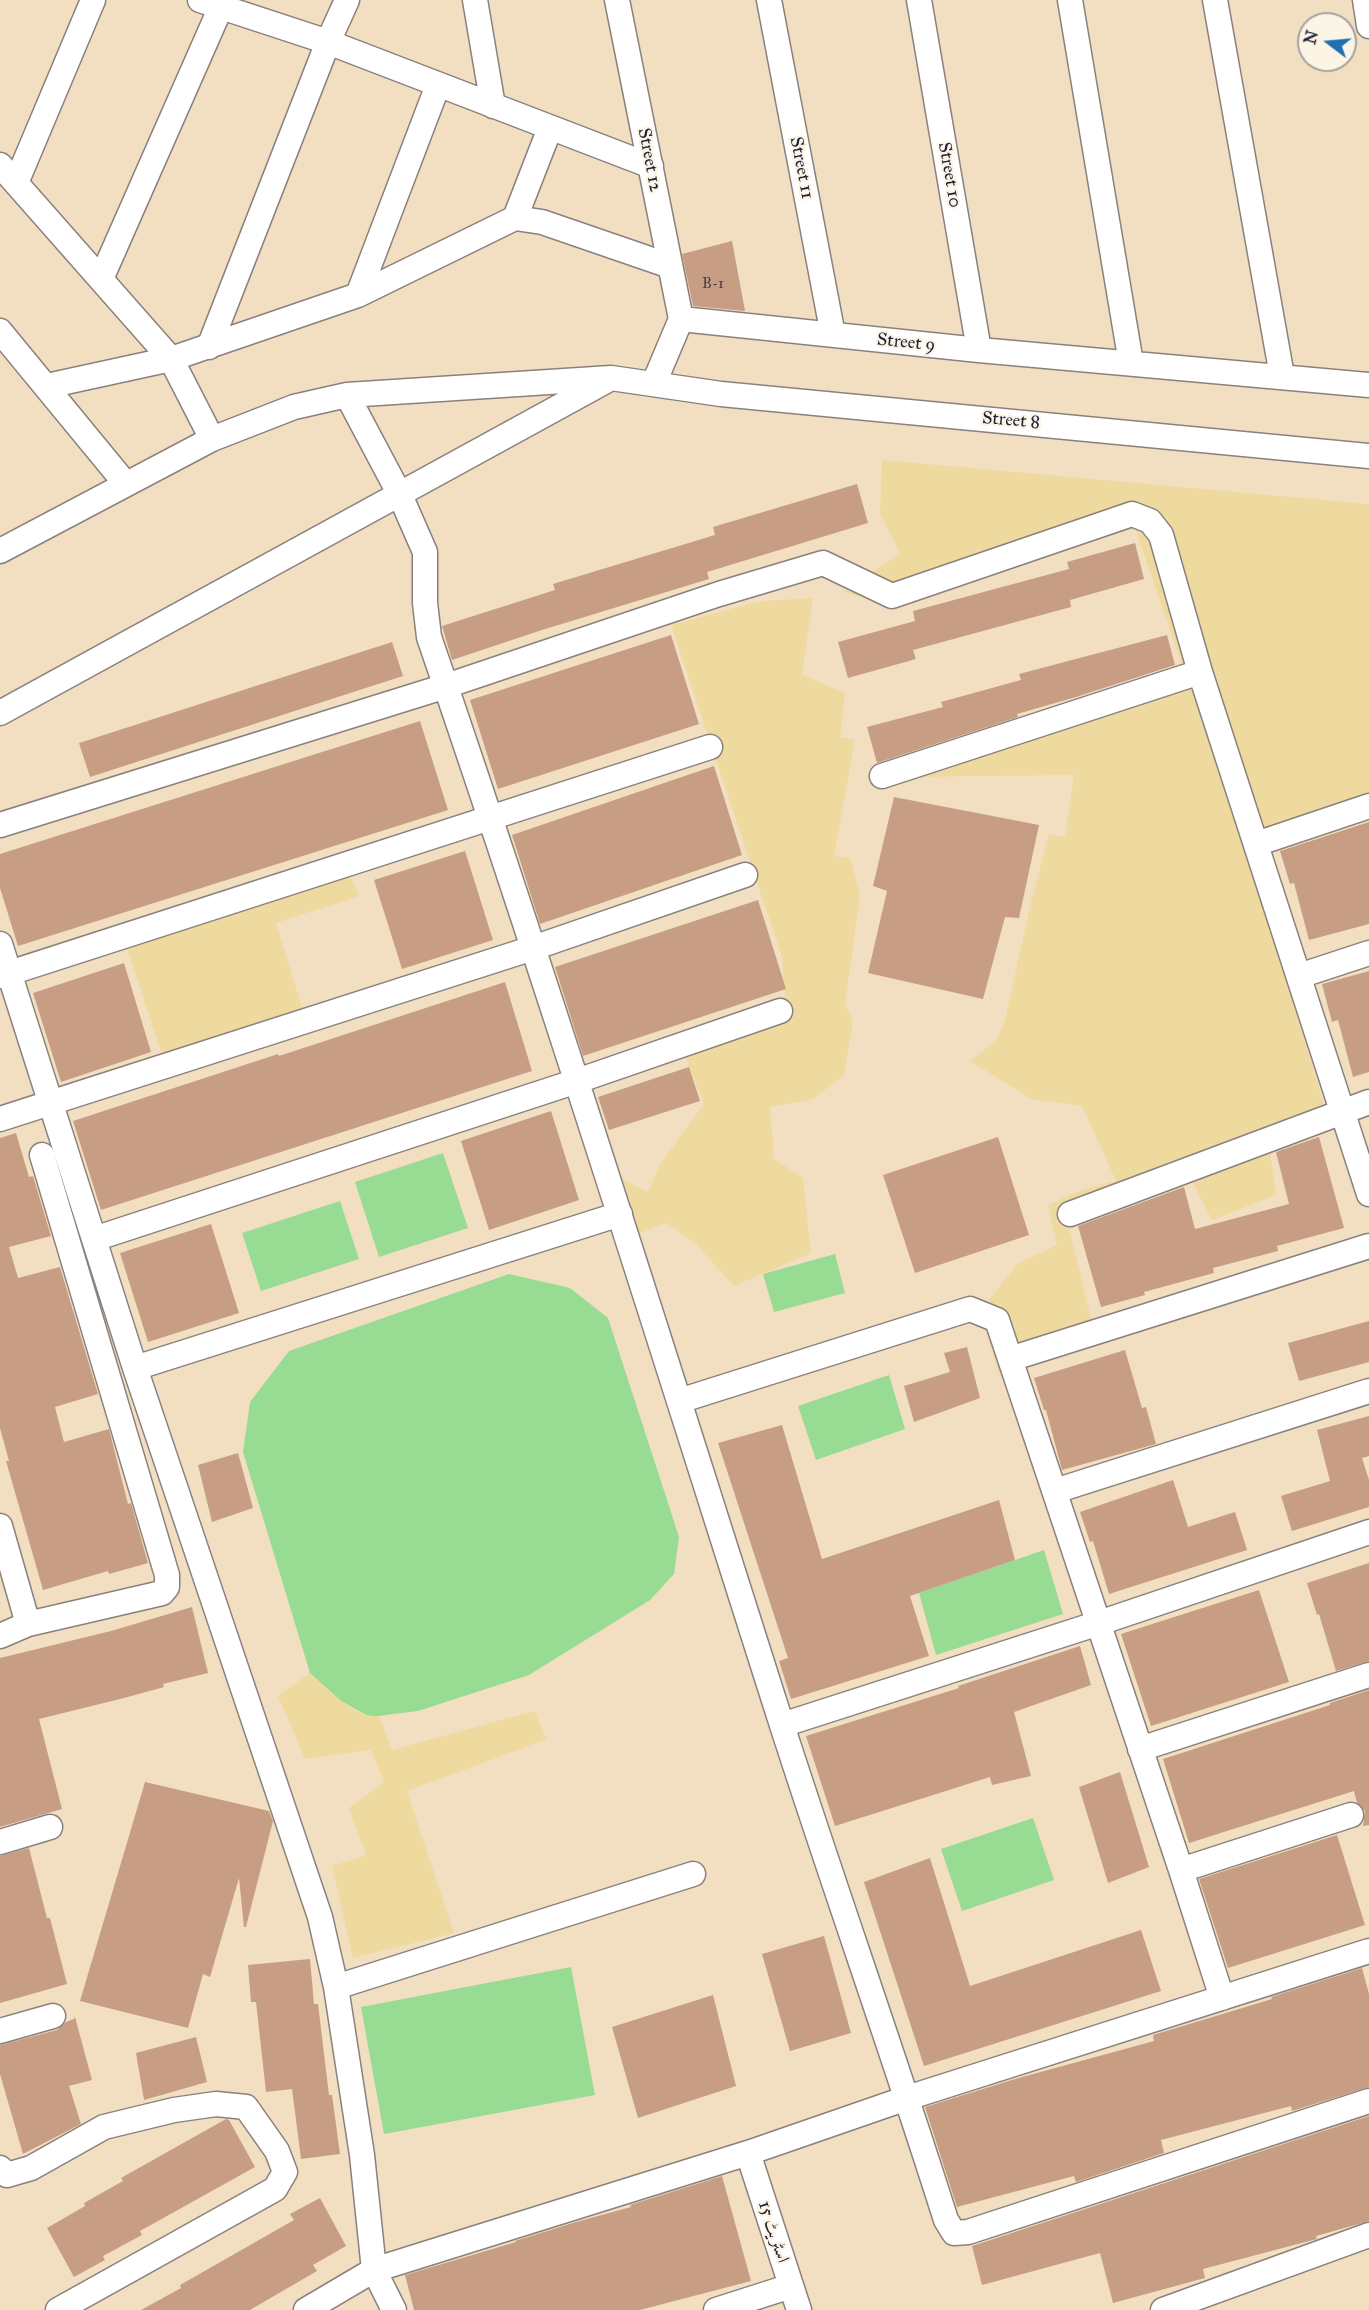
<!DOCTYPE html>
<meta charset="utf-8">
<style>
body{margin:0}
#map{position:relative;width:1369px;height:2310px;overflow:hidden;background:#f2dfc1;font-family:"IM FELL Great Primer",serif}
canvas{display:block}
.north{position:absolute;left:1297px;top:12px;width:60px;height:60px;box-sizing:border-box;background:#fcf5e5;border:2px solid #a5a1a1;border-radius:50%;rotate:286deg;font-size:16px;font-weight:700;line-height:24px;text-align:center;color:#22223b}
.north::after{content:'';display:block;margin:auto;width:21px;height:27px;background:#1f6fb2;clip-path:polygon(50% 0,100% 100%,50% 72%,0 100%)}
</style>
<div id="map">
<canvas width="1369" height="2310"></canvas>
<div class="north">N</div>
</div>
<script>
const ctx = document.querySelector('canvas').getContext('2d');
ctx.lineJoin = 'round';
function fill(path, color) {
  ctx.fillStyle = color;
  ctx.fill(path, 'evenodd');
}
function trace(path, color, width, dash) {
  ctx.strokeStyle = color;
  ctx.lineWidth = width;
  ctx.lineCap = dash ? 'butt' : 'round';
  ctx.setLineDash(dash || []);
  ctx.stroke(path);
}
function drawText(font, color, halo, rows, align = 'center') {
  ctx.font = font + ' "IM FELL Great Primer",Amiri,serif';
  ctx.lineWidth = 4.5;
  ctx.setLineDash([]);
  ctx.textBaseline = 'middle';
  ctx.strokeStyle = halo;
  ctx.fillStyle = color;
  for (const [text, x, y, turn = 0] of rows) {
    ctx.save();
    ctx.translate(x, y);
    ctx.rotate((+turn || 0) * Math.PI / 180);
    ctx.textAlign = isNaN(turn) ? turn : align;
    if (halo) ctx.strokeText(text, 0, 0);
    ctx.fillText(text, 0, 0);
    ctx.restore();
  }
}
fill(new Path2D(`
 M443 1153 468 1228 379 1257 355 1182Z
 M340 1201 359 1259 261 1291 242 1233Z
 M835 1254 845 1293 774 1312 763 1274Z
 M509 1274 570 1288 608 1318 679 1537 674 1574 650 1600 529 1675 418 1711 370 1717 341 1701 310 1673 243 1452 250 1402 289 1351Z
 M889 1375 905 1429 816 1460 798 1406Z
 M1044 1550 1063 1614 936 1655 919 1593Z
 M1033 1818 1054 1880 962 1911 941 1849Z
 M571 1967 595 2095 384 2134 361 2007Z`), '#98db93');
fill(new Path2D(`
 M882 460 1369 504V796L1242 840 1332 1130 1269 1145 1276 1195 1212 1220 1190 1177 1068 1225 1096 1339 1000 1377 983 1324 989 1300 1017 1264 1057 1245 1048 1205 1084 1189 1116 1181 1082 1106 1031 1099 970 1061 996 1041 1005 1020 1032 898 1049 834 1065 837 1074 775 910 777 1183 668 1135 528 897 607 843 592 900 553 880 514Z
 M813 598 802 675 845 693 840 737 855 740 834 856 850 858 860 896 845 1004 853 1021 844 1075 813 1099 770 1107 774 1159 803 1178 811 1253 734 1286 695 1243 666 1223 635 1235 618 1177 648 1192 660 1164 704 1104 676 1034 785 996 782 957 671 625 760 601Z
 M350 876 359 896 276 923 303 1011 162 1055 127 948Z
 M310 1673C327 1688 355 1719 379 1716L392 1750 534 1711 547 1739 407 1791 454 1933 353 1958 332 1866 366 1855 349 1808 384 1782 371 1750 305 1759 278 1696Z`), '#eeda9e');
fill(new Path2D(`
 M732 241 745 311 693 306 682 254Z
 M857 484 868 523 707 572 709 579 542 630 452 660 442 626 555 590 553 584 715 535 713 527Z
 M1135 543 1144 579 1070 600 1071 607 913 650 916 659 848 678 838 642 915 621 913 611 1069 569 1067 562Z
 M671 635 699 724 498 789 470 700Z
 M1167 635 1175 665 1076 697 1017 714 1018 717 877 763 867 727 943 707 941 702 1021 680 1019 674Z
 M392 642 403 676 90 777 79 743Z
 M420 721 448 810 18 946 0 888V854Z
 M714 766 742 855 540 924 512 835Z
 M894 797 1039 825 1019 918 1005 917 983 999 868 973 887 891 873 886Z
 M1369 822V924L1309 940 1294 883 1290 884 1280 851Z
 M465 851 493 940 402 969 374 880Z
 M758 900 786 989 583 1056 555 967Z
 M124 963 151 1052 61 1082 33 993Z
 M1369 971V1072L1353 1077 1338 1020 1332 1022 1322 984Z
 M505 982 532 1071 101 1210 73 1121 278 1054 279 1056Z
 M689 1067 700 1101 609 1130 598 1097Z
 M551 1111 579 1200 489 1230 461 1141Z
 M16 1133 29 1177 33 1176 51 1236 9 1247 18 1278 60 1267 98 1394 55 1407 64 1442 109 1429 128 1504 131 1503 148 1563 109 1574 108 1571 43 1590 6 1461H9L0 1428V1138Z
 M998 1137 1029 1235 915 1273 883 1175Z
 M1319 1137 1344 1228 1277 1246 1278 1251 1213 1268 1214 1273 1144 1292 1145 1295 1101 1307 1078 1226 1184 1187 1195 1229 1289 1204 1276 1152Z
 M211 1224 239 1313 148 1342 120 1253Z
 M1369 1321V1362L1299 1381 1288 1343Z
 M967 1347 980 1398 914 1422 904 1386 950 1372 944 1353Z
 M1125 1350 1142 1408 1146 1407 1156 1444 1062 1470 1046 1410H1044L1034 1378Z
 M1369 1416V1456L1362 1458 1369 1480V1507L1292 1531 1281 1496 1330 1481 1317 1430Z
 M782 1425 822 1559 999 1500 1015 1560 910 1596 929 1656 791 1699 779 1661 788 1658 718 1443Z
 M238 1453 253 1508 212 1522 198 1465Z
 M1173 1480 1188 1527 1235 1512 1247 1550 1109 1594 1093 1541 1090 1542 1080 1512Z
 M1369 1563V1661L1336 1671 1319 1614 1317 1615 1307 1583Z
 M1259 1590 1289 1682 1151 1726 1121 1634Z
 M192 1607 208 1673 163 1684 164 1687 124 1698 39 1719 62 1809 0 1827V1658L111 1631Z
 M1080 1646 1091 1685 1014 1712 1031 1776 992 1785 990 1777 835 1826 806 1736 959 1688 958 1686Z
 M1369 1690V1825L1363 1826 1365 1811 1357 1803 1354 1791 1189 1843 1163 1759 1330 1705V1703Z
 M1120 1772 1149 1867 1108 1883 1079 1787Z
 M145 1782 269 1811 273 1821 246 1927H244L239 1878 210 1977 203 1974 188 2028 80 2001Z
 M1337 1835 1365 1925 1228 1968 1199 1879Z
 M29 1848 47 1918H50L67 1984 0 2003V1856Z
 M930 1858 970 1986 1141 1930 1161 1991 924 2066 864 1882Z
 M824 1936 851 2033 790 2051 762 1954Z
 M310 1959 314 2004H318L329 2095H332L340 2154 301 2159 292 2089 266 2092 256 2002H251L248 1965Z
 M1362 1968 1369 1994V2087L1292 2111 1291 2106 1161 2140 1164 2153 1076 2182 1074 2176 957 2207 925 2107 1015 2079 1154 2041 1153 2035 1272 1999 1271 1997Z
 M713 1995 736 2086 638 2118 612 2027Z
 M75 2017 92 2080 69 2086 81 2124 23 2154 0 2074V2045L57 2030 66 2022 74 2019Z
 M196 2037 207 2082 144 2100 136 2053Z
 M1369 2116V2221L1316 2236 1317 2239 1313 2240 1203 2269 1205 2278 1113 2303 1100 2253 982 2285 972 2246Z
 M226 2119 229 2120 255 2167 140 2231 142 2235 103 2256 105 2260 74 2277 47 2228 85 2206 84 2203 123 2181 121 2178Z
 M722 2176 751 2281 640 2310H414L405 2275 516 2242 515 2241 576 2222 631 2207 630 2205Z
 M320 2198 346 2246 313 2265 317 2271 250 2310H141L181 2288 180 2285 294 2220 290 2214Z`), '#c79e83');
const minor = new Path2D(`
 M200 0 328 42 651 166
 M475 0 493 106
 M617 0 681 319
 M769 0 833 335
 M919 0 979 350
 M1070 0 1131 363
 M1215 0 1282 376
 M1365 0 1369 26
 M0 165 171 359 212 439
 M16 183 93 0
 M515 218 542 222 670 266
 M101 279 224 0
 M358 295 438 85
 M681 319 979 350 1369 385
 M0 331 125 483
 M209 347 328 42 347 0
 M654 383 681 319
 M47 386 171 359 358 295 515 218 550 128
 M347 395 400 495 425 552V603L429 637C552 996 665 1358 780 1719 834 1887 893 2052 946 2220L954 2233 968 2232 1369 2101
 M0 551 212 439 294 407 347 395 611 378 721 394 1369 456
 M0 713 606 381
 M882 776 1200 672
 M0 825 446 686 719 594 823 563 892 596 1132 514 1150 521 1161 535 1200 672 1369 1194
 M1256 844 1369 806
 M0 944 135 1368 320 1917 336 1987 362 2155 374 2270 394 2310
 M0 976 710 747
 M1299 976 1369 953
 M0 1119 533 948 745 875
 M1070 1214 1369 1102
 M94 1239 577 1081 780 1011
 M1010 1359 1369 1246
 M135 1368 620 1214
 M679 1401 970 1309 997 1320 1181 1870 1222 1998
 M1055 1491 1369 1391
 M0 1526 28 1624
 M0 1636 28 1624 162 1593 167 1587V1575L42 1155
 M782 1725 1099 1623 1369 1532
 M1140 1749 1369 1675
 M0 1842 50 1827
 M1181 1870 1351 1815
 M336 1987 693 1874
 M0 2031 53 2016
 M748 2153 799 2310
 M0 2168 7 2175 31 2168 104 2127 174 2110 216 2104 246 2107 277 2151 285 2172 275 2189 58 2310
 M306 2310 374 2270 748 2153 907 2098 1369 1951
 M716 2310 791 2286
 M1163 2310 1369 2235`);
trace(minor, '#8a807e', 27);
trace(minor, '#fff', 24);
drawText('15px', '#4b414d', null, [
 ["B-1",713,284]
]);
drawText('18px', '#22223b', '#fcf5e5', [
 ["Street 12",649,160,79],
 ["Street 11",801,168,79],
 ["Street 10",949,175,80],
 ["Street 9",906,343,6],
 ["Street 8",1011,421,5],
 ["اسٹریٹ 15",773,2232,72]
]);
</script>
